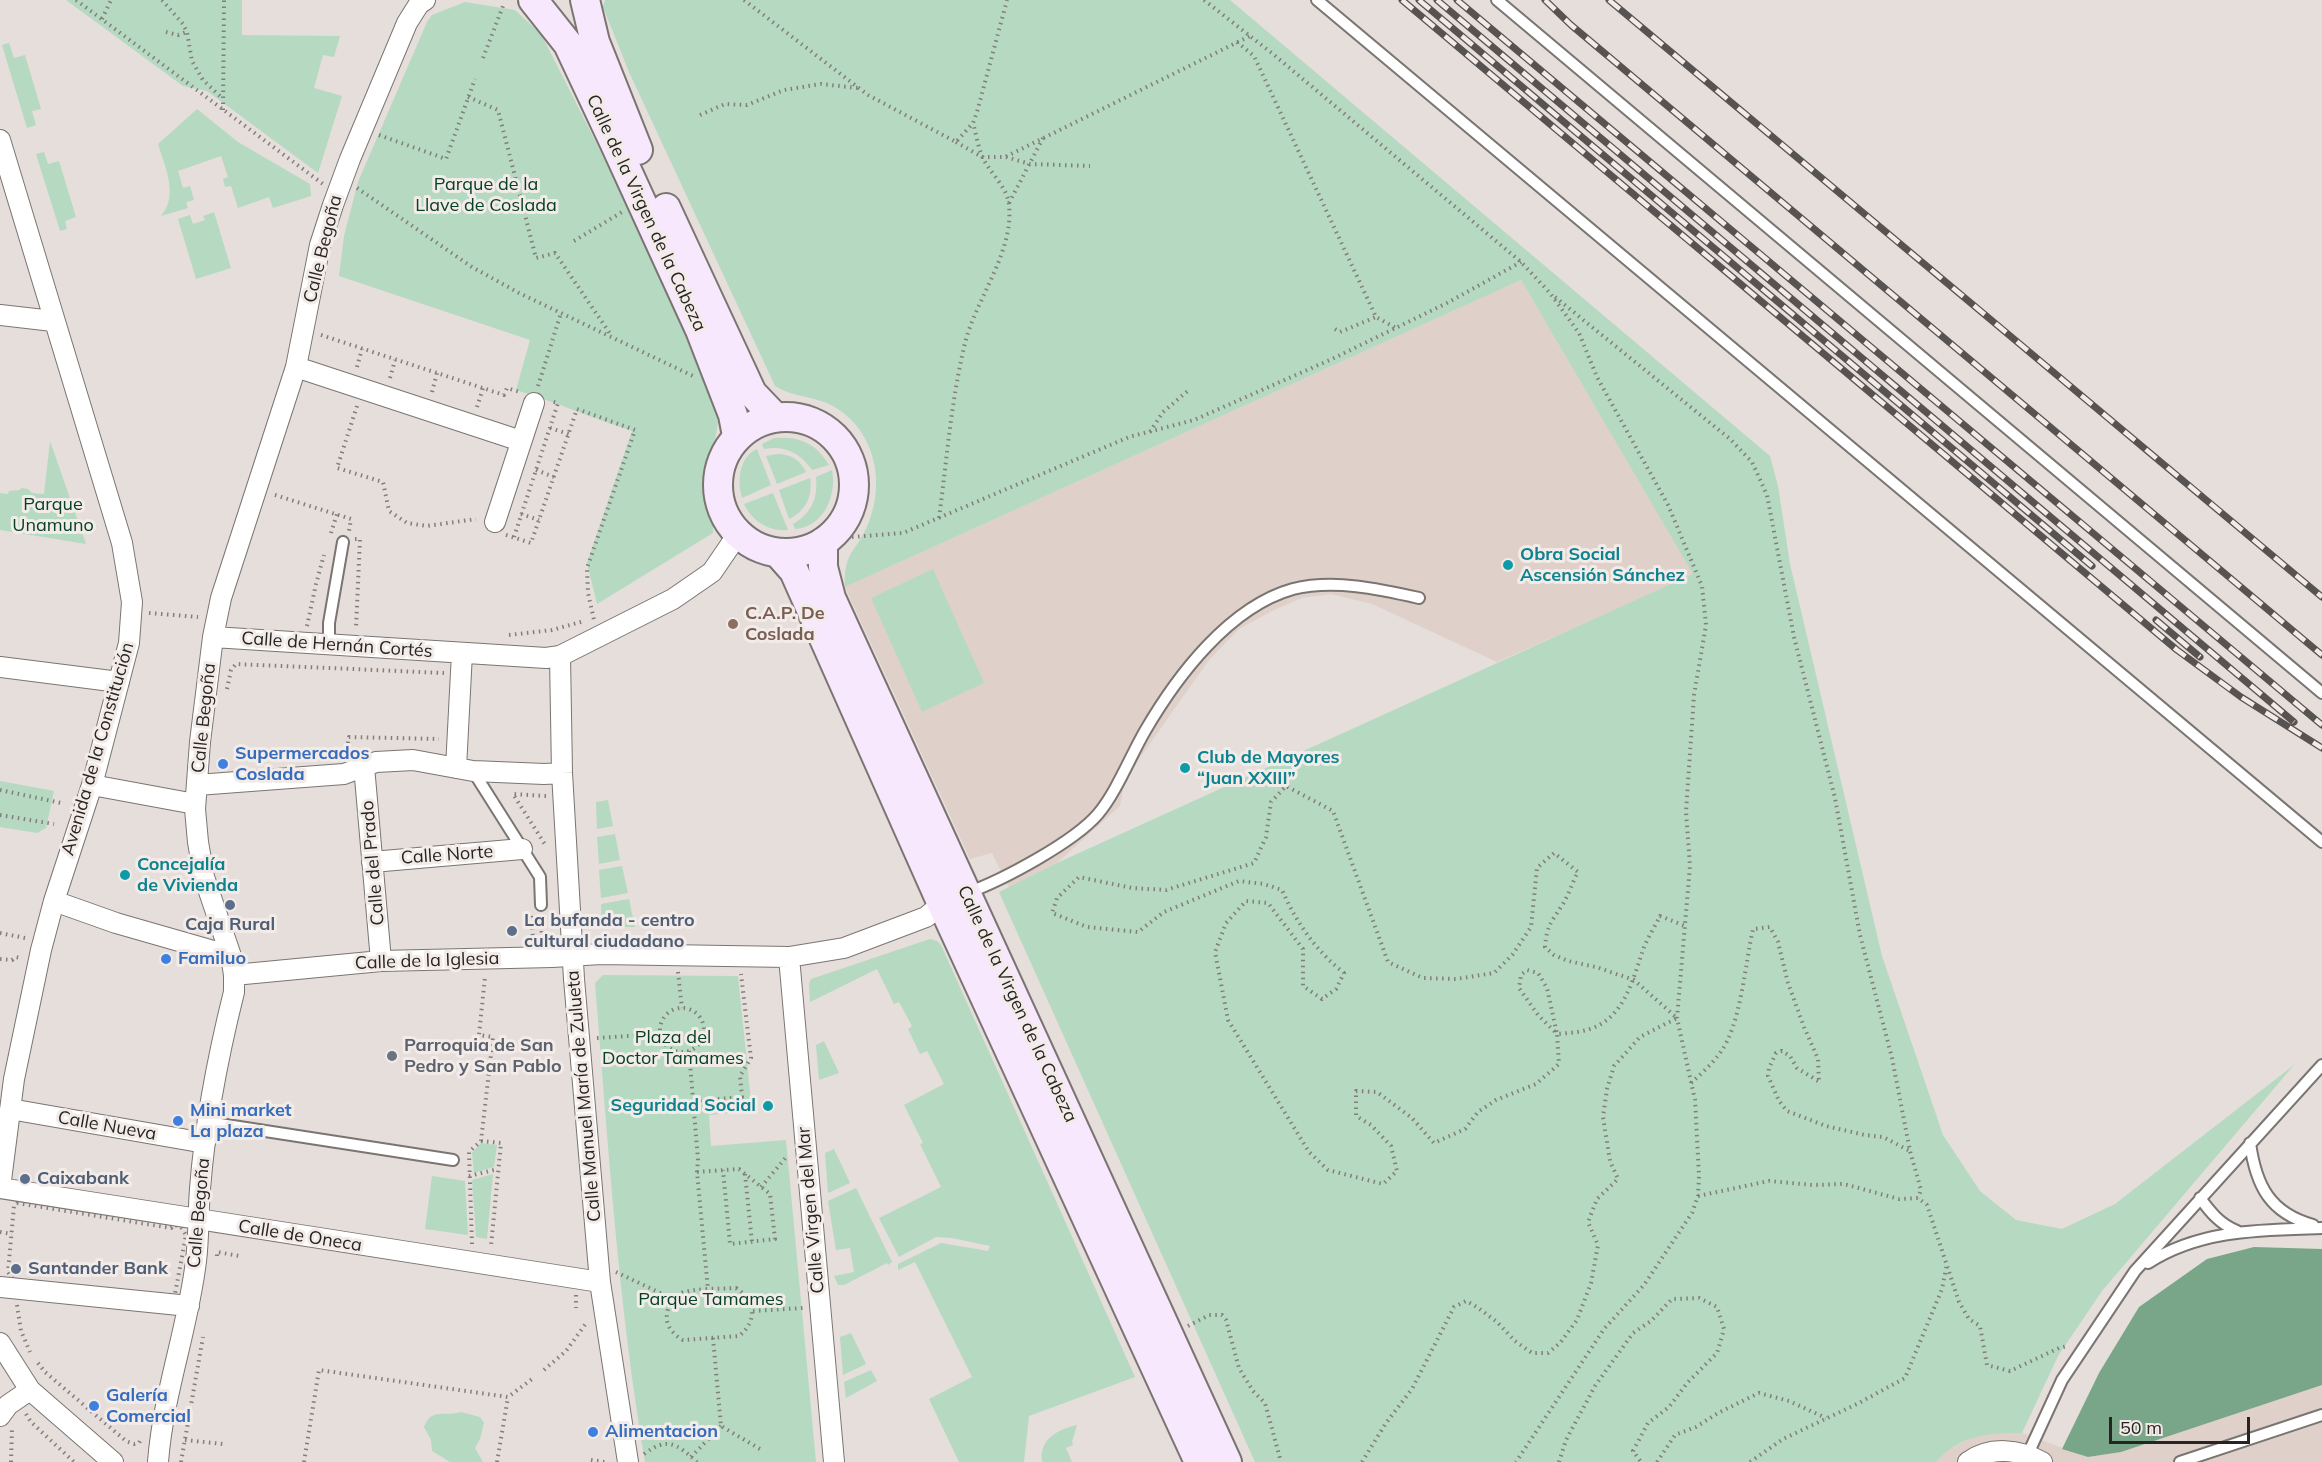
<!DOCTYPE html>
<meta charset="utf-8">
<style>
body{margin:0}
#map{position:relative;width:2322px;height:1462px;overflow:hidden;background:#e5deda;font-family:Mulish,sans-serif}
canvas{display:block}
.scale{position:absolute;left:2109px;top:1417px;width:141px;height:27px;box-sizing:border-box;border:3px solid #272524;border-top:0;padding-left:8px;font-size:18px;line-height:21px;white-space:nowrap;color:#272524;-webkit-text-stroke:4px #f2ebe8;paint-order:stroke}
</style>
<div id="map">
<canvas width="2322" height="1462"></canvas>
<div class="scale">50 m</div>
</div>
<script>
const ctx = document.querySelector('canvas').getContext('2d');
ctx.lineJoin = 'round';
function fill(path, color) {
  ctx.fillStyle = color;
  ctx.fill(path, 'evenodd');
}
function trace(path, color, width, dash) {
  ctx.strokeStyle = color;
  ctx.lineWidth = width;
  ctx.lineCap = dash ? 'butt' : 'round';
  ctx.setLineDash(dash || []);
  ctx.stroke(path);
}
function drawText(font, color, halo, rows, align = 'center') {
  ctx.font = font + ' Mulish,sans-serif';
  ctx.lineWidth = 6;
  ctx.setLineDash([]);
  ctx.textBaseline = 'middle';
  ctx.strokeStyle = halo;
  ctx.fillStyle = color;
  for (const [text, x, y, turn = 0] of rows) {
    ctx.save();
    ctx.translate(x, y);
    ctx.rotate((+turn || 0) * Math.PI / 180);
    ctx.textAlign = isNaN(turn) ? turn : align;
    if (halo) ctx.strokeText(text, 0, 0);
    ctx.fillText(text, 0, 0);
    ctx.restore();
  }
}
fill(new Path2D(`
 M1521 280 1694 575 1497 662 1372 604 1331 594 1302 598 1274 610 1239 629 1209 660 1125 779 1120 806 1057 863 1009 888 992 853 970 859 845 587Z
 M2322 1385V1462H1936L1947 1450 1975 1436 2001 1433H2022L2088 1457 2121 1452Z`), '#dfd1ca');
fill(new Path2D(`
 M66 0H242V35L340 36 334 57 323 55 314 88 342 96 318 173 207 91 183 86Z
 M605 0H1230L1770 456 1778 486 1790 564 1882 956 1943 1135 1980 1191 2016 1220 2062 1229 2115 1204 2294 1065 2102 1291 2058 1356 2022 1433C1987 1433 1960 1435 1936 1462H1255L999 892 1057 863 1693 574 1521 280 845 587C843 551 857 552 868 524 887 479 873 424 827 403 809 396 791 396 775 386L629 72 603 7Z
 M465 2 515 10 541 34 633 215 716 407 718 423 709 471 713 490V533L597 604 587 563 632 431C593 418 555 402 516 390L530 340 339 276 344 236 358 182 427 22 432 15Z
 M9 43 14 58 25 55 41 109 32 111 36 125 27 128 2 45Z
 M197 109 238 142 310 184 311 196 273 208 269 197 238 208 231 186 225 187 223 179 228 177 221 156 178 171 183 188 190 186 194 200 186 202 188 208 161 216C179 195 165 167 158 144Z
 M44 152 48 164 59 161 76 217 65 221 67 229 60 231 36 154Z
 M214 212 231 268 196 279 178 219 190 215 193 224 205 220 203 216Z
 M774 438C799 436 816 443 829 465L812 470C800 453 785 445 764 449L762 444Z
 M50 441 86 544 0 530V493L8 494 9 491 20 490 21 488 28 489 32 493 44 494Z
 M757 449 771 485 742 498C737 481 739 457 757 449Z
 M777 454C791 454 800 460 806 472L777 484 766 456Z
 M832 470C837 495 824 527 795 529L793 524C812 513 818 498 816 477Z
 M810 478C813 496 806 511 789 519L779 490Z
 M773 493 788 530C769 532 752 521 744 504Z
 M933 569 984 683 922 712 871 598Z
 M0 781 54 791 46 828 37 833 0 827Z
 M608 800 613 826 597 829 596 802Z
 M615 834 620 860 599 864 597 837Z
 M622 866 628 893 601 898 599 870Z
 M629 899 635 927H602L601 904Z
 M930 939 937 941 941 945 1135 1377 1029 1416 1024 1462H959L929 1399 972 1377 915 1262 898 1270V1264L941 1243 988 1251 990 1246 952 1238 936 1237 899 1257 879 1218 941 1187 920 1144 923 1143 904 1105 944 1084 927 1051 920 1054 908 1029 912 1026 899 1002 894 1004 877 969 810 1002 809 984 811 979Z
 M603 975 738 976 752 1111 709 1115 711 1146 786 1140 816 1462H645C618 1303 608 1143 595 983Z
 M824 1041 839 1073 819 1080 816 1045Z
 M481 1143 497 1145 494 1167 474 1173 472 1153Z
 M834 1149 850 1183 828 1193 825 1153Z
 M493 1174 487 1239 476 1237 472 1180Z
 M432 1176 465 1181 468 1235 425 1229Z
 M856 1188 892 1262 888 1265 887 1263 844 1285H838L834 1276 854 1272 850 1248 836 1250 828 1201Z
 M851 1333 866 1364 843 1375 840 1337Z
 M871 1370 877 1381 846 1398 844 1382Z
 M461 1412 480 1417 484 1423 480 1439 475 1448 483 1462H450L432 1451 431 1440 424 1427C431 1407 446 1417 461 1412Z
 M1077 1425 1072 1442 1073 1445 1066 1448 1072 1462H1042C1039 1439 1057 1430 1077 1425Z`), '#b6d9c2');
fill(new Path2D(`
 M2254 1247 2322 1249V1385L2121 1452 2088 1457 2062 1449 2099 1373 2139 1307 2207 1259Z`), '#79a689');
const lane = new Path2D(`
 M1317 0 2322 842
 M1497 0 2322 693
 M329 644V623L343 542
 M473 771 540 877 541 905
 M967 893C1003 880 1074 842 1098 814 1116 793 1131 755 1145 731 1177 676 1229 607 1293 589 1334 579 1379 589 1419 598
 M207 1122 453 1160
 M2250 1143C2256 1186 2270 1213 2313 1225
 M2200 1198C2211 1213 2220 1224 2237 1231
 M2148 1263C2201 1229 2261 1230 2322 1228
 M2028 1454 2062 1380 2135 1271 2322 1065
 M2180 1462 2322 1415`);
const street = new Path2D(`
 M0 140 122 543 132 602 129 643 92 785 54 901 41 950 14 1079 0 1188 600 1282
 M0 315 53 321
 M296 367 521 441
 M495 522 534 403
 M213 637 546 658 560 656 673 599 702 579 712 572 738 534
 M560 656 562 773 574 979 600 1282 628 1462
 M0 667 119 682
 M364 766 381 961
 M456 768 462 653
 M92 785 195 804
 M197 785 344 774 376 762 413 760 473 771 544 774 562 773
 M372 862 522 849
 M54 901 116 923 231 956
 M789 957 834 1462
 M234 975 381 961 552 957 601 954 789 957 844 948 926 917 942 904 953 899
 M10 1109 205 1143
 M0 1287 189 1306
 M0 1343 30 1390 113 1462
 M0 1416 8 1405 30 1390
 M158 1462C163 1394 188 1329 196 1261 199 1237 198 1213 200 1189 205 1123 218 1056 234 992V975L231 956 204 877 198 842 195 809 200 742 213 637 221 598 296 367 320 245 333 205 350 159 407 23 419 4 425 0
 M1968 1462C1990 1446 2019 1449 2042 1462`);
const secondary = new Path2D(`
 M533 0 568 44 614 142 700 330 733 415 737 436
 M585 0 595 42 638 150
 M666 208 752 393 775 417
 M718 485a68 68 0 1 1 136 0a68 68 0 1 1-136 0Z
 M823 542V567L831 598 1227 1462
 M778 553 794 571 942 904 1199 1462`);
trace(lane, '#7b7572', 14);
trace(street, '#7b7572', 22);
trace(secondary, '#7b7572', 32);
trace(new Path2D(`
 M76 0 323 184
 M162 0 183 24 187 32 192 61 203 80 223 99
 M744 0 868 95 956 142 973 123 977 112 1007 0
 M1204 0 1273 54 1521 262 1550 293 1579 333 1597 377 1668 505 1702 586 1706 625 1694 695 1686 812 1690 866 1677 1018 1695 1100 1699 1176 1698 1196 1692 1213 1644 1285 1604 1329 1516 1462
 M102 19 111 0
 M166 32 178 35 187 32
 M1237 42 1254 56 1376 317 1396 328
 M483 58 503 6
 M468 97 498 110 536 258 555 253 611 335
 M223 110 224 0
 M700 115 725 104 747 105 784 90 821 84 858 88
 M379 135 446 159 475 79
 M956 142 982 157H1005L1250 36
 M1006 157 1030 164 1090 166
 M357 188 472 267 519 293 693 376
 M1009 203 1043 138
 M574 241 622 212
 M1555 297 1730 439 1752 462 1767 495 1794 637 1835 798 1860 935 1892 1058 1910 1151 1921 1190 1918 1198
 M1335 329 1340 332 1376 317
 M321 335 504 395 507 388 520 392
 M357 367 362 349
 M390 378 395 360
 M538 386 561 313
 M432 392 437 373
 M357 406 337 468 383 482 389 511 407 523 427 526 476 519
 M477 407 483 388
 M550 428 569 434
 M1150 432 1163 412 1190 389
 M536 470 554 477
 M275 495 351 519 349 531
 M521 514 539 520
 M939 518C947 459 951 401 965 343 976 299 1014 252 1009 205 1008 188 990 173 983 158 978 147 976 134 973 123
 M331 533 337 514
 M506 535 531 543 577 409 635 430 587 568 588 593 594 620
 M514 537 558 403 550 401
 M852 537 903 533 1129 437 1194 420 1332 359 1447 303 1521 262
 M355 539H360L356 628
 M149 613 198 617
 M307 626 316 584 324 555
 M509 635 552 630 584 621
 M227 689 231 670 236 664 444 673
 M346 755 349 737 439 739
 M0 790 61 803
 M546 796 513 794 546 846
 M0 815 54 824
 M531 916 533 939
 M541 919 542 938
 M0 933 25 938
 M0 959 12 960 15 957 21 958
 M678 972 682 1008
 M660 1030a22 22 0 1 1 44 0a22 22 0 1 1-44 0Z
 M597 1038 661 1034
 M689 1051 698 1160 697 1172 708 1290
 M1818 1081 1797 1068 1790 1056 1782 1051 1776 1053 1769 1068 1768 1076 1779 1101 1787 1111 1826 1126 1865 1135 1883 1137 1910 1151
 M1691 1083C1701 1074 1712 1064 1720 1053 1741 1025 1745 964 1753 929L1770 927 1778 942 1788 983 1804 1027 1818 1059 1819 1082
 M694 1101 742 1097 740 1076 751 1058 741 974
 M481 1141 501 1143 491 1246
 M697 1172 739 1169 770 1194 775 1239 730 1244 723 1170
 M745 1174 752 1242
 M469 1176 498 1169
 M761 1187 788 1155
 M1698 1196 1769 1181 1813 1185 1844 1184 1899 1199 1918 1198 1927 1205 1959 1302 1969 1319 1980 1326 1987 1365 2010 1371 2059 1348 2068 1346
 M17 1203 171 1228 174 1225 181 1227 186 1235 175 1294 171 1296 14 1281 8 1272 14 1206Z
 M0 1232 12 1234
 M472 1244 469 1152 481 1141 493 1037 479 1035 485 977
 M217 1256V1252L240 1256
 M616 1272 673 1299
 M736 1288C755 1300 758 1321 739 1336L683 1340C674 1335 665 1326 667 1314 668 1306 672 1298 679 1294 690 1288 722 1289 736 1288Z
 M576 1295V1308
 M17 1305 21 1331 30 1352
 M753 1311 803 1308
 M1188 1326 1209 1315H1222L1226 1320 1239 1368 1253 1391 1265 1403 1281 1462
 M713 1338 721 1426 760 1449
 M38 1363 45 1372 126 1441 134 1444 139 1443 141 1439
 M544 1370 566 1351 587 1322
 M26 1414 31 1422 74 1462
 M185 1440 223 1444
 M644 1454C667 1437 676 1443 697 1462
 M691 1457 721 1426
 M591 1460 605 1462
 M11 1462 12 1428
 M181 1462 203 1337
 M304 1462 319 1370 508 1397 532 1379
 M497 1462 508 1397
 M1362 1462 1386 1423 1412 1389 1454 1307 1466 1301 1477 1307 1497 1322 1515 1341 1532 1353H1548L1560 1343 1577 1320 1591 1283 1598 1245 1588 1222 1597 1199 1618 1179 1610 1161 1603 1117 1607 1089 1614 1066 1640 1037 1677 1018 1634 980 1596 967 1568 961 1554 955 1545 947C1547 926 1550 924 1561 907 1568 897 1572 883 1578 872L1554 853 1537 868 1531 927 1513 954 1494 973 1456 979 1423 978 1388 962 1333 811 1286 786 1271 802 1266 837 1254 863 1166 890 1132 888 1079 877 1057 898 1052 913 1087 927 1138 932 1164 912 1239 881 1264 884 1282 890C1296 922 1316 951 1344 973L1336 989 1322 999 1303 986V949L1268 903 1246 901 1226 923 1215 952 1228 1020 1309 1152 1328 1170 1383 1184 1397 1171 1391 1146 1371 1125 1356 1116V1091L1377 1092 1412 1118 1434 1143 1465 1129 1478 1112 1496 1100 1536 1084 1559 1064 1557 1034 1538 1015 1519 988 1521 975 1527 970 1538 973 1547 988 1557 1034C1570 1033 1587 1032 1599 1025 1626 1011 1634 976 1643 950 1647 938 1655 927 1660 916L1685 926
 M1559 1462 1566 1440 1595 1386 1633 1333 1651 1321 1672 1299 1699 1298 1717 1307 1724 1329 1717 1353 1688 1382 1669 1407 1648 1423 1633 1451 1641 1462
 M1657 1462 1675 1435 1696 1427 1718 1413 1759 1393 1789 1401 1826 1418
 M1750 1462 1783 1439 1857 1404 1905 1378 1942 1289 1947 1264`), '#837e7c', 4, [1.5, 4.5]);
trace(lane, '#fff', 10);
trace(street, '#fff', 20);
trace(secondary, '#f8e8fd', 28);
const rail = new Path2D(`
 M1402 0 2177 650 2241 697 2322 748
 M1419 0 2092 566
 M1437 0 2294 722
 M1457 0 2322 725
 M1545 0 1571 25 2322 655
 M1609 0 2322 597
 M2156 620 2200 657`);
trace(rail, '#575352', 7);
trace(rail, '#f2ebe8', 4.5, [14]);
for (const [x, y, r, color] of [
 [1508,565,6,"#0f9aa8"],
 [733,624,6,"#8d6e63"],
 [223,764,6,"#3f7fe0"],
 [1185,768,6,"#0f9aa8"],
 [125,875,6,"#0f9aa8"],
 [230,905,6,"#5c6f8a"],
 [512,931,6,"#5c6f8a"],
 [166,959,6,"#3f7fe0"],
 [392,1056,6,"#6b7280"],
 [768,1106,6,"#0f9aa8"],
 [178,1121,6,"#3f7fe0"],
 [25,1179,6,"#5c6f8a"],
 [16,1269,6,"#5c6f8a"],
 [94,1406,6,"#3f7fe0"],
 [593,1432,6,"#3f7fe0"]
]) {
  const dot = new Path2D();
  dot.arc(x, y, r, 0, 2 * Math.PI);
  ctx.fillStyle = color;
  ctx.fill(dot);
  trace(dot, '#f2ebe8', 2);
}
drawText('18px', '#054125', '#f2ebe8', [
 ["Parque de la",486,185],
 ["Llave de Coslada",486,206],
 ["Parque",53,505],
 ["Unamuno",53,526],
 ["Plaza del",673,1038],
 ["Doctor Tamames",673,1059],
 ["Parque Tamames",711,1300]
]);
drawText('18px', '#272524', '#f2ebe8', [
 ["Calle de la Virgen de la Cabeza",646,213,65],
 ["Calle Begoña",323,249,-76],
 ["Calle de Hernán Cortés",337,645,4],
 ["Calle Begoña",204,718,-84],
 ["Avenida de la Constitución",98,749,-74],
 ["Calle Norte",447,855,-4],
 ["Calle del Prado",373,863,-95],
 ["Calle de la Iglesia",427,961,-2],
 ["Calle de la Virgen de la Cabeza",1017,1004,65],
 ["Calle Manuel María de Zulueta",584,1096,-95],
 ["Calle Nueva",107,1126,10],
 ["Calle Virgen del Mar",811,1210,-95],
 ["Calle Begoña",199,1213,-85],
 ["Calle de Oneca",300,1236,9]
]);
drawText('bold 18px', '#0d838f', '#f2ebe8', [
 ["Obra Social",1520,555],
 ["Ascensión Sánchez",1520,576],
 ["Club de Mayores",1197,758],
 ["“Juan XXIII”",1197,779],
 ["Concejalía",137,865],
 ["de Vivienda",137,886],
 ["Seguridad Social",756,1106,"right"]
], 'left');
drawText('bold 18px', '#785e54', '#f2ebe8', [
 ["C.A.P. De",745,614],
 ["Coslada",745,635]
], 'left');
drawText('bold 18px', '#366cbe', '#f2ebe8', [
 ["Supermercados",235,754],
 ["Coslada",235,775],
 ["Familuo",178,959],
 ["Mini market",190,1111],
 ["La plaza",190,1132],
 ["Galería",106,1396],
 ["Comercial",106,1417],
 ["Alimentacion",605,1432]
], 'left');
drawText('bold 18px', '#4e5e75', '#f2ebe8', [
 ["La bufanda - centro",524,921],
 ["cultural ciudadano",524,942],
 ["Caja Rural",230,925,"center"],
 ["Caixabank",37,1179],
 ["Santander Bank",28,1269]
], 'left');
drawText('bold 18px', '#5b616d', '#f2ebe8', [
 ["Parroquia de San",404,1046],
 ["Pedro y San Pablo",404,1067]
], 'left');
</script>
